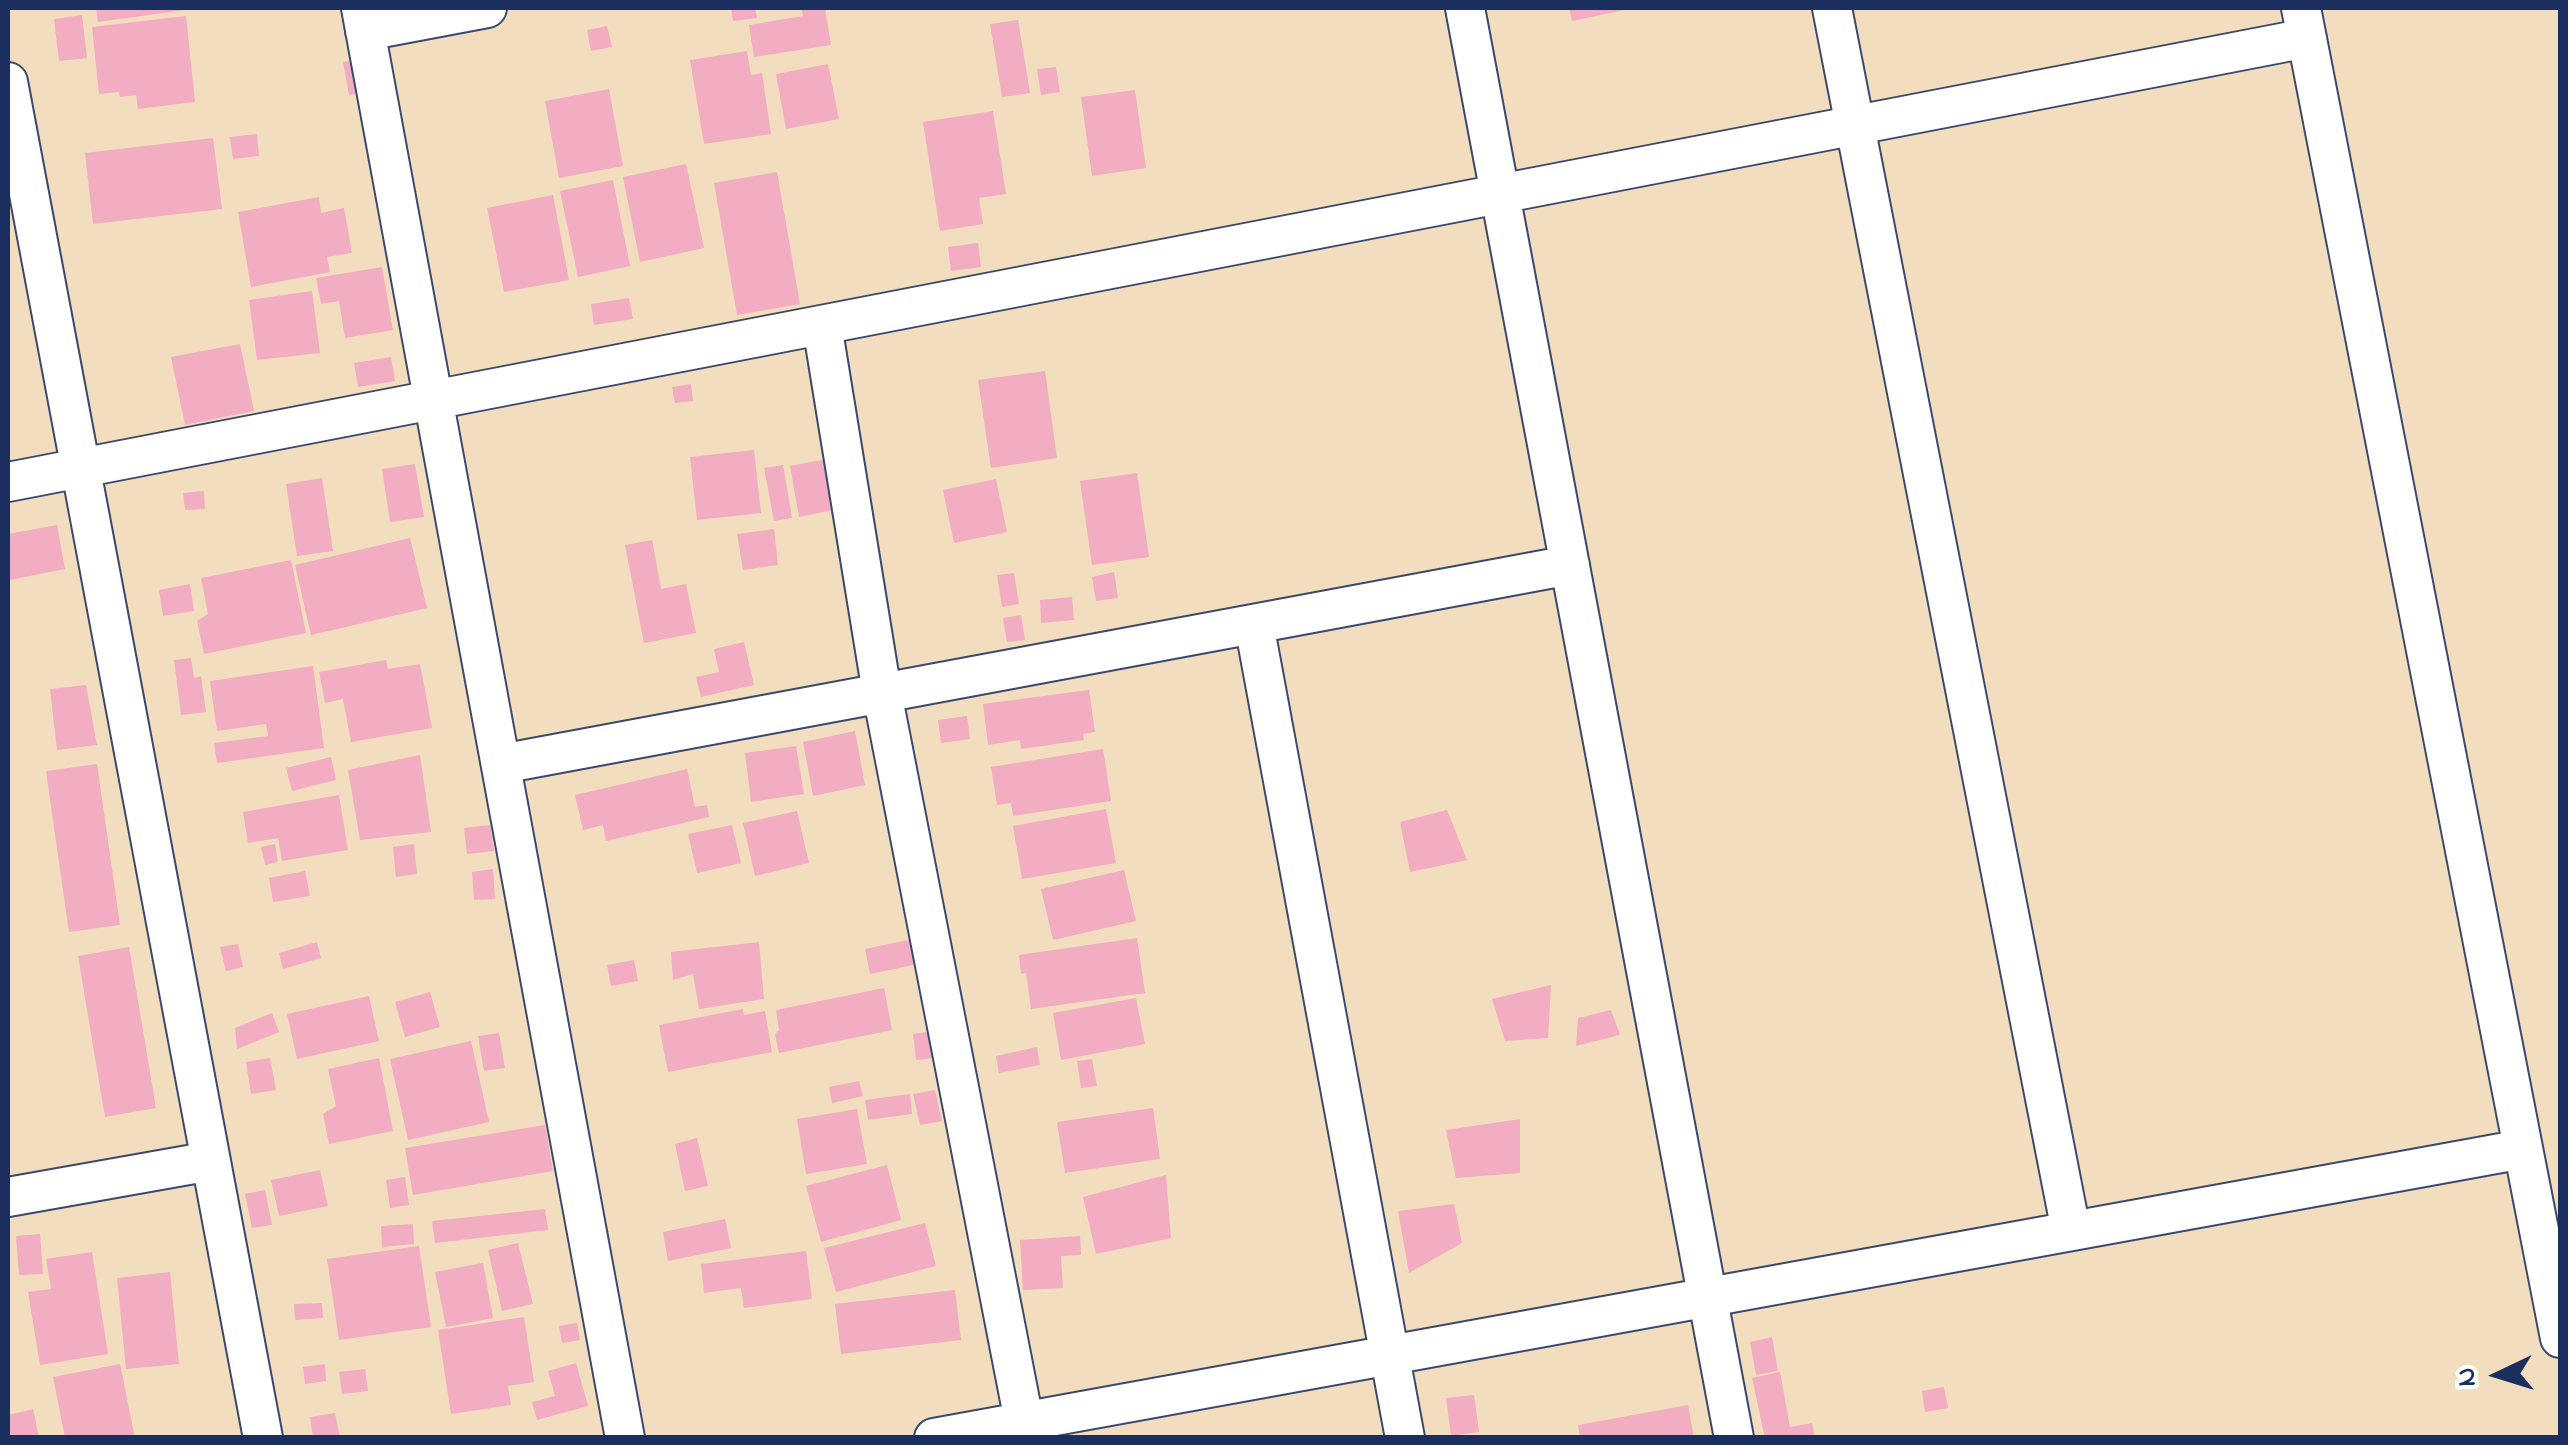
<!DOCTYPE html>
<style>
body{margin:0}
#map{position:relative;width:2568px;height:1445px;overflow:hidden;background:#f3ddbf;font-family:"Indie Flower",sans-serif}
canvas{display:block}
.frame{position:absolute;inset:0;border:10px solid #1b2f5e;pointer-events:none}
.north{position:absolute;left:2448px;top:1325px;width:100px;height:100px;-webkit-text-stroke:8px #fff;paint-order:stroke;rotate:266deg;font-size:28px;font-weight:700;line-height:40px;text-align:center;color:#1b2f5e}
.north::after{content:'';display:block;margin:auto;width:35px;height:45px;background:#1b2f5e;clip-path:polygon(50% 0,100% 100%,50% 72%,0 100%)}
</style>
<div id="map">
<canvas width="2568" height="1445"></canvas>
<div class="frame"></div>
<div class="north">N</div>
</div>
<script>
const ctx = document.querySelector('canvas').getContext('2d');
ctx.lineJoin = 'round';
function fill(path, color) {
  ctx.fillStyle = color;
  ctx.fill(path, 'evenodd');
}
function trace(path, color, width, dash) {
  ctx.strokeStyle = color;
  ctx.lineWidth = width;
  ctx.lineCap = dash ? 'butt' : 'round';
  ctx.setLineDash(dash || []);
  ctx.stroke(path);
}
fill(new Path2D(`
 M96 8H185V10L98 22Z
 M731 8H755L757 18 733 21Z
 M801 8H825L831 45 754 57 749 25 803 16Z
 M1569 8H1629V9L1572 21Z
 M82 15 87 58 59 61 54 19Z
 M186 16 195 102 138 109 136 95 120 97 119 92 99 94 92 27Z
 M1018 20 1030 93 1002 97 990 24Z
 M607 26 612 47 591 51 587 30Z
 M747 51 751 75 762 73 771 134 704 144 690 60Z
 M363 59 369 91 349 95 343 62Z
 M828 64 839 119 786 129 776 74Z
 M1056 67 1060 92 1041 95 1037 69Z
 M609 89 623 166 559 178 545 101Z
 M1135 90 1146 168 1092 176 1081 97Z
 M993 111 1006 194 979 198 983 224 940 231 923 122Z
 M257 134 259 156 233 159 230 137Z
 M213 138 222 209 93 224 85 153Z
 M686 164 704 248 640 262 623 177Z
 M777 172 800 304 737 315 714 183Z
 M613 180 630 266 578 277 560 191Z
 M553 195 569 280 504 292 487 208Z
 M319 197 321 213 344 208 352 253 327 257 330 272 251 287 238 212Z
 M978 243 981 267 951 271 948 247Z
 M382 267 393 330 345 338 339 301 321 304 316 278Z
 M312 291 320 353 257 360 249 300Z
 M629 298 633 319 594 325 591 304Z
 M240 344 254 411 185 425 171 357Z
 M391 357 395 381 358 387 354 363Z
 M1045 371 1057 458 991 468 978 380Z
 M691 384 693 401 675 403 672 387Z
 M754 450 761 513 697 520 690 457Z
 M832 458 842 508 799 517 790 466Z
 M415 464 424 517 390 522 382 469Z
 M783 465 792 518 774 521 764 468Z
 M1137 473 1149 557 1092 565 1080 481Z
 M322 478 333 551 297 556 286 484Z
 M996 479 1007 532 954 543 943 490Z
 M204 491 205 509 185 510 183 493Z
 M57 525 65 569 10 580 8 534Z
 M774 529 778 565 743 570 737 534Z
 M410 538 427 608 311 635 295 565Z
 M652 540 661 589 686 584 696 633 644 643 625 545Z
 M291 560 306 633 204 654 197 621 208 614 201 578Z
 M1114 572 1118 598 1096 601 1092 577Z
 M1014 573 1019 604 1002 607 997 575Z
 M190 584 194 611 163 616 159 590Z
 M1072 597 1074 620 1041 623 1040 600Z
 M1021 615 1025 640 1007 642 1003 618Z
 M744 642 754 685 701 697 696 677 719 672 714 649Z
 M191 658 194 678 201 676 206 712 181 715 174 660Z
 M386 660 388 669 420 664 432 728 351 742 343 699 325 703 319 672Z
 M313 666 324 748 217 763 214 743 268 736 266 724 217 731 210 681Z
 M86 685 97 745 57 750 50 689Z
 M1089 690 1095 732 1083 734 1084 740 1021 749 1020 740 988 745 983 704Z
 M967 716 970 739 941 743 938 720Z
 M855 731 865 785 813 796 803 742Z
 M796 746 804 794 751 802 745 753Z
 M1103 749 1111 801 1013 816 1011 803 997 805 991 767Z
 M420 755 431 832 360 840 348 770Z
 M331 757 336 780 292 791 286 768Z
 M97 764 120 925 69 932 46 771Z
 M687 769 695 807 707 805 709 817 606 841 603 825 583 830 575 795Z
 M339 795 348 850 282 861 278 838 248 843 243 812Z
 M1106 809 1116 863 1022 879 1013 826Z
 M1447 810 1467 860 1410 872 1400 822Z
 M797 811 809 863 755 876 743 823Z
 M490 825 494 851 467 854 464 828Z
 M732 825 741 863 697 873 688 834Z
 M275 844 278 862 265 865 261 847Z
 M414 844 417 874 396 877 393 847Z
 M493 869 495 899 474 900 472 872Z
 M1124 870 1136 921 1053 940 1041 889Z
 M305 871 310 896 273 902 269 878Z
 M1137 938 1145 993 1031 1009 1026 973 1021 974 1019 955Z
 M913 939 918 964 870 974 865 949Z
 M317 942 321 958 283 969 279 953Z
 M759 942 764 999 699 1009 693 974 673 980 671 952Z
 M238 944 243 967 226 971 220 947Z
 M129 947 156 1108 105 1117 78 956Z
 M634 960 638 981 611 986 607 965Z
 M1551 985 1548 1038 1505 1041 1492 999Z
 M884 988 892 1030 779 1053 775 1034 779 1030 776 1010Z
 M430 992 440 1027 405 1037 395 1002Z
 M369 996 379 1041 297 1059 287 1014Z
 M1136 998 1145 1044 1061 1060 1053 1013Z
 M743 1009 744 1015 765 1011 772 1052 668 1072 659 1025Z
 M1611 1010 1620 1035 1576 1046 1578 1018Z
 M272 1013 279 1032 237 1049 235 1028Z
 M932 1031 935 1058 916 1060 913 1034Z
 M499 1033 505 1068 484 1071 478 1036Z
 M471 1041 489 1122 408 1140 390 1059Z
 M1037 1047 1040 1065 999 1073 996 1056Z
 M270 1058 276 1090 251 1094 246 1062Z
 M379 1058 393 1131 329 1144 323 1114 336 1106 328 1069Z
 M1092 1059 1097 1086 1081 1088 1077 1061Z
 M859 1081 863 1096 832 1103 829 1087Z
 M935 1090 942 1121 920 1125 913 1094Z
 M910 1094 912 1114 868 1120 865 1100Z
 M1153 1108 1160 1159 1065 1173 1057 1122Z
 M857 1109 867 1164 806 1174 797 1119Z
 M1520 1119V1173L1456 1178 1446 1130Z
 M545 1125 553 1171 413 1195 405 1148Z
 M697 1138 708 1186 685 1191 675 1144Z
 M887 1165 901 1220 821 1242 806 1186Z
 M320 1170 328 1206 279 1216 271 1180Z
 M1166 1175 1171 1238 1096 1254 1083 1197Z
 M405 1177 409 1205 390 1208 386 1180Z
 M265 1190 272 1225 252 1228 245 1194Z
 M1454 1204 1462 1243 1409 1273 1398 1211Z
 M545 1209 548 1230 435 1243 432 1221Z
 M725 1219 731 1248 668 1261 663 1232Z
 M925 1223 936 1266 836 1292 824 1248Z
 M413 1224 414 1244 382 1247 381 1226Z
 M40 1234 43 1274 19 1275 16 1236Z
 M1080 1236 1081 1255 1061 1256 1063 1288 1023 1290 1020 1240Z
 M518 1243 533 1304 502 1311 488 1250Z
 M419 1246 431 1327 339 1340 327 1259Z
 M806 1251 812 1299 744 1308 741 1288 704 1293 701 1264Z
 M92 1252 108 1354 40 1365 28 1292 51 1289 46 1259Z
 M483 1263 493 1318 446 1327 435 1272Z
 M170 1272 179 1364 126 1369 117 1278Z
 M955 1290 961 1340 841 1354 835 1304Z
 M322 1303 323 1318 295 1320 294 1304Z
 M524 1317 534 1382 508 1386 511 1405 451 1414 438 1330Z
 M577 1323 580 1340 562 1343 559 1326Z
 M1772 1337 1778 1371 1756 1375 1750 1342Z
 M576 1363 588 1406 537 1420 532 1402 555 1396 548 1371Z
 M120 1364 135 1438H65L53 1377Z
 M325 1364 326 1381 305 1384 303 1367Z
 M365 1369 368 1391 342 1394 339 1372Z
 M1780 1372 1790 1427 1812 1423 1815 1438H1765L1752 1378Z
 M1944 1387 1948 1408 1925 1412 1922 1391Z
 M1474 1395 1479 1432 1451 1436 1446 1398Z
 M1688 1405 1694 1438H1580L1578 1425Z
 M33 1409 39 1438H8V1415Z
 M335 1413 340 1438H313L310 1417Z`), '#f2adc2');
const minor = new Path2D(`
 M361 8 625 1438
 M1465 8 1734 1438
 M1832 8 2071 1231
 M2301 8 2560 1338
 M365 31 487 8
 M8 82 263 1438
 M822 325 882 693 1024 1421
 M8 482 2307 38
 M1254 624 1405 1438
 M501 764 1570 565
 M8 1197 211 1161
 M934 1438 2523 1149`);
trace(minor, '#3b496d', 42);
trace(minor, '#fff', 38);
</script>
